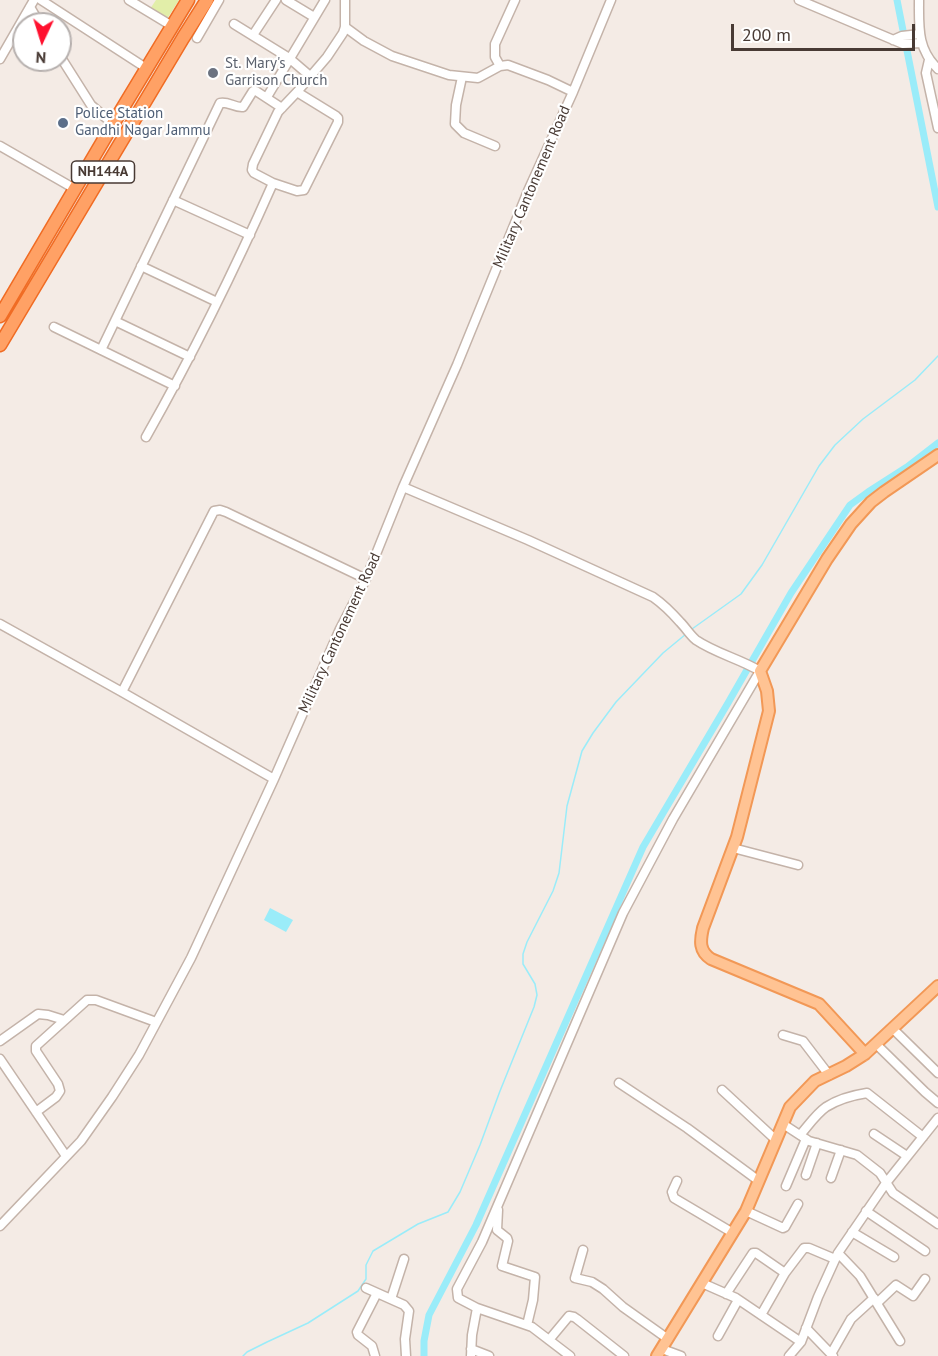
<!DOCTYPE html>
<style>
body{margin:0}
#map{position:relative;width:938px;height:1356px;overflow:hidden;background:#f4ebe5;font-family:"PT Sans",sans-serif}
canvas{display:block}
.north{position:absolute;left:12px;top:12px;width:60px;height:60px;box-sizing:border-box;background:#fff;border:2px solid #b6b0ae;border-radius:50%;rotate:184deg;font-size:16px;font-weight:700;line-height:24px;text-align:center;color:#483a34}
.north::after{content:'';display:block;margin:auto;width:21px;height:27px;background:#ff112f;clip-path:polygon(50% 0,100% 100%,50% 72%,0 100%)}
.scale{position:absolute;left:731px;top:24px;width:184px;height:27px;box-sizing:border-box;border:3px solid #483a34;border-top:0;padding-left:8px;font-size:18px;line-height:21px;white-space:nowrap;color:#483a34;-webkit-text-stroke:4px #fff;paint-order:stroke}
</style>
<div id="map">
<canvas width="938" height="1356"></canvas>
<div class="north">N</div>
<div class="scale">200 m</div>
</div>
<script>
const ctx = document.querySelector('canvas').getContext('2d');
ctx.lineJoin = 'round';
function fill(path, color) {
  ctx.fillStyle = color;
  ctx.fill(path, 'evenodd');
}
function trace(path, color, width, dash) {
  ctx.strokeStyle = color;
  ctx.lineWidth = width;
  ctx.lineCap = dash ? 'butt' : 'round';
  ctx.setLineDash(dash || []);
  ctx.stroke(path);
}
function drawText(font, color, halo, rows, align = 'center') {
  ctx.font = font + ' "PT Sans",sans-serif';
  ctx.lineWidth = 4.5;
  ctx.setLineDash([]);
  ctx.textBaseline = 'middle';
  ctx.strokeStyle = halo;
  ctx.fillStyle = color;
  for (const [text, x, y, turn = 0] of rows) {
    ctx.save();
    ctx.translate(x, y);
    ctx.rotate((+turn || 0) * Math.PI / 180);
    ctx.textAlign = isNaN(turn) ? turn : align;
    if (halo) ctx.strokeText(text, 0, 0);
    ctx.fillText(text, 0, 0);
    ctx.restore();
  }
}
fill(new Path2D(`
 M156 0H179L167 19 150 9Z`), '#e2eea9');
fill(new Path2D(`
 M270 908 293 920 286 932 264 920Z`), '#9aecf9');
trace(new Path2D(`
 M692 629 741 594 762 565 819 466 835 445 863 419 915 380 938 356
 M243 1356 247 1352 267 1342 308 1323 358 1291 366 1279V1265L373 1251 418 1224 448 1212 460 1192 480 1145 500 1091 534 1007 537 995 535 984 523 964V954L527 942 553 891 559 873 567 806 582 751 593 733 616 702 663 653 686 634`), '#9aecf9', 1.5);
trace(new Path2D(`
 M897 0 938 207
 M424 1356V1341L429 1315 476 1225 643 847 728 703 791 593 850 505 868 492 907 467 938 443`), '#9aecf9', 7);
const minor = new Path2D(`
 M41 0 146 68
 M129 0 172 26
 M286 0 314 17
 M799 0 903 44 921 43
 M919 0C919 27 917 49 938 69
 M30 7 40 24
 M234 24 289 58 310 76
 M345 27 364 41 392 56 449 75 478 78 500 66 508 65 548 80 573 92
 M253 35 276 0
 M197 38 219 0
 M893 40 902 36 920 34
 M60 56 91 105 113 124
 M0 59 34 0
 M929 60 926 73 938 128
 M500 66 495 57V44L515 0
 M462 77 456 105 455 124 464 133 495 146
 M267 97 325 0
 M0 146 75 189
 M273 183 297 191 304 190 338 122V118L336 116 297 92
 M173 200 250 235
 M141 266 217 302
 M115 321 190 357
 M54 327 175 386
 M101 350 220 103C228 101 235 108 243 107L253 91H256L282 108
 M146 437C193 354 235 269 273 183L254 173 252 170 253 164 278 112 297 92 327 57 343 33 345 27V0
 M403 487 528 540 653 597C663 604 672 613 680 622 686 628 690 635 696 640 715 653 740 659 760 671L673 819 623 913 482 1242 457 1289 458 1298 477 1308 472 1335 471 1356
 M0 624 122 692 274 779
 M122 692 214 511 220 510 226 512 366 579
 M733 848 798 865
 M892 1028 938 1073
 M783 1035 803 1041 829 1075
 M0 1041 38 1014 48 1015 64 1020
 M876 1044 925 1092 938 1103
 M0 1059 66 1156
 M619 1083 687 1128 759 1181
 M722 1090 776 1140
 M36 1112 56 1097 60 1091 58 1084 36 1051V1046L87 1000H96L156 1022
 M783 1124 809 1141 857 1155 880 1173 893 1193 938 1224
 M874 1134 907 1156
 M800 1135C808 1126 816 1114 826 1107 837 1100 854 1095 867 1093L923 1137
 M806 1175 817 1143
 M831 1178 841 1150
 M677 1181 672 1192 674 1198 733 1233
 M786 1186 806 1139
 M498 1210 497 1230 507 1238 508 1241 502 1266 535 1277 533 1300 527 1325
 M746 1211 783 1228 785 1227 798 1204
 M866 1211 925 1251
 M0 1226 81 1141 112 1097 139 1055 191 958 274 779 340 629 366 579 403 487 457 365 528 191 573 92 611 0
 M852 1232 894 1257
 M583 1250 575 1278 592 1282 603 1289 623 1307 668 1339
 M838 1253 860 1276 900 1341
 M702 1283 736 1298 801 1342
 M366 1288 404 1305 409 1311 405 1339 406 1356
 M726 1294 753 1253H756L785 1273
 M391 1299 404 1259
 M877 1303 896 1285 913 1296 925 1279
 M477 1308 532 1327 570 1356
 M761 1315 785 1273 804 1248H809L835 1259
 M806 1328 833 1356
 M718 1336 738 1300
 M549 1340 569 1316 574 1317 577 1319 624 1356
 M471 1349 489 1356
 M662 1349 681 1356
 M831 1354 851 1319 874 1298
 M375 1356 372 1346 358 1335 357 1332 377 1293
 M789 1356 801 1342 818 1297 838 1253 886 1183 938 1118`);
const major = new Path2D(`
 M865 1054 819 1004 711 959C699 951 700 941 703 928L737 837 769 711 767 691 760 671 827 559 851 524 871 502 884 492 938 455
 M657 1356 746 1211 790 1107 815 1081 846 1066 865 1054 938 986`);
const highway = new Path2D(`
 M0 316 113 124 188 0
 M0 345 183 38 207 0`);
trace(minor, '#c4b3a9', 11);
trace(major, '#f29856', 14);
trace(highway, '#f06c24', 15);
trace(minor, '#fff', 8);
trace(major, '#ffc393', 10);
trace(highway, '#ffa165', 12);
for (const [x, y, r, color] of [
 [213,73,6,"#6b7280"],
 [63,123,6,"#5c6f8a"]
]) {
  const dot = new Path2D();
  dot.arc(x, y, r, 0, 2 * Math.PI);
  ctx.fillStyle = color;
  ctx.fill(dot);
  trace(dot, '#fff', 2);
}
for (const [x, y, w] of [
 [103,172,63]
]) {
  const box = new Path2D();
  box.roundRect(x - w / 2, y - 11, w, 22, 4.5);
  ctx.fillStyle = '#fff';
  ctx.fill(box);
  trace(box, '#483a34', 1.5);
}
drawText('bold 14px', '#483a34', null, [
 ["NH144A",103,172]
]);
drawText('15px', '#5b616d', '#fff', [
 ["St. Mary's",225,64],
 ["Garrison Church",225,81]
], 'left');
drawText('15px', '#4e5e75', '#fff', [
 ["Police Station",75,114],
 ["Gandhi Nagar Jammu",75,131]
], 'left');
drawText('15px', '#483a34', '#fff', [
 ["Military Cantonement Road",532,187,-67],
 ["Military Cantonement Road",340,633,-65]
]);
</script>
